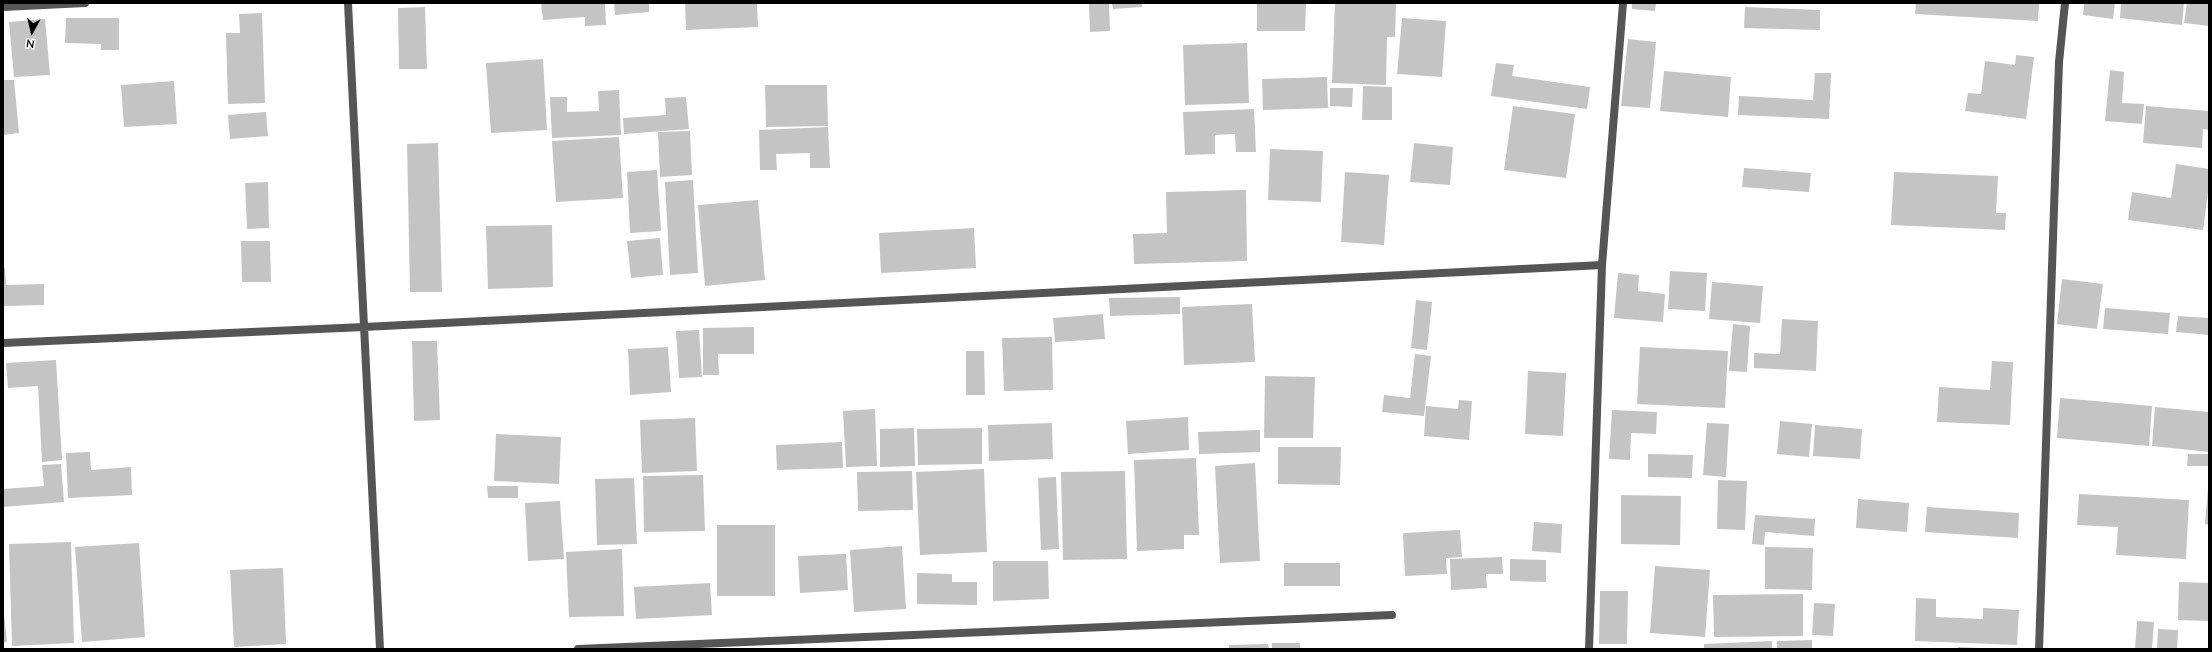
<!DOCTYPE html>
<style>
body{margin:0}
#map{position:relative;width:2212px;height:652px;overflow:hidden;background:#fff;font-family:Mulish,sans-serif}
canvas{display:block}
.frame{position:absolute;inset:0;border:4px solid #000;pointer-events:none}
.north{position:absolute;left:12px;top:12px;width:40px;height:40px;-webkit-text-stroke:3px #fff;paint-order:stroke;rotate:188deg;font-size:11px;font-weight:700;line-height:16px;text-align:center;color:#000}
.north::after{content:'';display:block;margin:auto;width:14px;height:18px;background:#000;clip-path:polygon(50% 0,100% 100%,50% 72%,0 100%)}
</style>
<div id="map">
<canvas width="2212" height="652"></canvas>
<div class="frame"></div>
<div class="north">N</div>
</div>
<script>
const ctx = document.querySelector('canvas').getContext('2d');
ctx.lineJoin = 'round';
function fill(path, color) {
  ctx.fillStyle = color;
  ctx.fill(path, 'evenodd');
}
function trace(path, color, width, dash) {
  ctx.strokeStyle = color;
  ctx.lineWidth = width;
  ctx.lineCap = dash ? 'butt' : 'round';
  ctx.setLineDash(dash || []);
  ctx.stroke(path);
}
fill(new Path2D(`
 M541 3H605L606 25 585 26V17L543 20Z
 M614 3H649V12L615 15Z
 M685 3H757L758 27 686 30Z
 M1089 3H1109L1110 31 1090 32Z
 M1112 3H1142V7L1113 9Z
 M1257 3H1306L1305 31H1257Z
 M1335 3H1396L1395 37H1387L1386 85 1332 83Z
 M1632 3H1656L1655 11 1632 9Z
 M1916 3H2039L2038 21 1915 14Z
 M2084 3H2115L2113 19 2083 15Z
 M2121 3H2184L2182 25 2120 18Z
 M2187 3H2209V26L2184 23Z
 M425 7 427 69H399L398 8Z
 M1745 7 1820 10V30L1744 28Z
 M262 13 265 103 228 104 226 33H240L239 14Z
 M66 18H119V50H101V44L65 43Z
 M1402 18 1446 21 1442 77 1397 74Z
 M45 19 50 75 14 77 9 22Z
 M1628 39 1656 42 1650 108 1621 106Z
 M1247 43 1249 103 1185 105 1183 45Z
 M2016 55 2034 57 2026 119 1965 111 1968 93 1981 94 1985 61 2015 65Z
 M543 59 547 130 491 133 486 63Z
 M1496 63 1514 65 1512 76 1590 87 1587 109 1491 96Z
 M2110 70 2124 72 2122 103 2144 104 2142 124 2105 121Z
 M1664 71 1731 77 1728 117 1660 111Z
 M1815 73H1831L1829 119 1738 115 1739 96 1813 100Z
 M1327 77 1328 108 1263 110 1262 79Z
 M3 80H14L19 133 3 135Z
 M174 81 177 124 124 127 121 85Z
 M765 85H827L828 126 766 127Z
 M1363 86 1392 87V120H1362Z
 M1330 88H1353L1352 107 1330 106Z
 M619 90 621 135 552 138 550 97H567V112L599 111 598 91Z
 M686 97 689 129 624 134 623 118 666 115 665 98Z
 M1513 106 1575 114 1566 178 1504 170Z
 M2146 106 2209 111V130L2203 129 2202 148 2143 143Z
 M1254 109 1256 152H1236L1235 134 1215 135V154L1185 155 1183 112Z
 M266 112 268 136 230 139 228 115Z
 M828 127 830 168H810V153L776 154 777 170H760L759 130Z
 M690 131 692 175 660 177 658 132Z
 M619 137 623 198 556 202 552 141Z
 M438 143 442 292H410L407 144Z
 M1414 143 1453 147 1450 185 1410 182Z
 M1270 149 1323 151 1321 202 1268 200Z
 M2176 164 2209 169V185L2203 230 2128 220 2132 192 2171 198Z
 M1744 168 1811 173 1809 192 1742 187Z
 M657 170 661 231 630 233 627 172Z
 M1345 172 1389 175 1384 245 1341 242Z
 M1894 172 1998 176 1996 213H2006L2005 230 1891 225Z
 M693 180 698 273 670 275 665 182Z
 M268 182 269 228 247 229 245 183Z
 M1246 190 1247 261 1134 264 1133 234 1167 233 1166 192Z
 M758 200 765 280 705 286 698 205Z
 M552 225 553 287 488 289 486 226Z
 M974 228 976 268 881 273 879 233Z
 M660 238 663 275 631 278 627 241Z
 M241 241H270L271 282H242Z
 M3 268H5L6 285 44 284V305L3 306Z
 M1670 271 1707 273 1705 311 1668 309Z
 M1618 273 1639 275 1638 291 1665 294 1663 322 1614 318Z
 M2062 279 2103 284 2097 329 2057 324Z
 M1712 282 1763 286 1760 323 1709 319Z
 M1180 297V314L1110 316 1109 298Z
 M1416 300 1432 302 1427 350 1411 348Z
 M1252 304 1255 362 1184 365 1182 307Z
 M2105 308 2170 313 2168 334 2103 329Z
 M1103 314 1105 339 1055 342 1053 318Z
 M2178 316 2209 318V335L2176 332Z
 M1782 319 1818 321 1816 371 1754 368V353L1780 354Z
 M1733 324 1750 326 1747 372 1729 371Z
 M754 327V354H718L719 375H703V328Z
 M699 330 702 377 679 378 676 331Z
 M1052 337 1053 390 1004 391 1002 338Z
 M412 341H437L440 420 414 421Z
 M668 347 671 392 630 395 628 349Z
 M1640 347 1728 351 1725 408 1637 404Z
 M966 351H984L985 395H966Z
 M1415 354 1431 356 1424 416 1382 412 1384 395 1410 398Z
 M56 360 62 460 42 462 38 386 8 388 6 363Z
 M1992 361 2013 362 2010 425 1937 422 1939 387 1990 390Z
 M1528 371 1566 373 1563 436 1525 434Z
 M1265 376 1315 377 1313 438H1264Z
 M2060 398 2152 406 2149 446 2057 438Z
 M1459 400 1472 401 1469 440 1424 436 1426 406 1458 409Z
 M2155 407 2209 412V452L2152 446Z
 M875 409 877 466 846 467 843 411Z
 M1612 410 1657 412 1656 434 1631 433 1630 460 1609 459Z
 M1188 417 1189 450 1128 454 1126 421Z
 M695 418 697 471 642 473 640 420Z
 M1780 421 1812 424 1809 457 1777 454Z
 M1052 423 1053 459 989 461 988 425Z
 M1707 423 1729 424 1726 477 1703 475Z
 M1815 425 1862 429 1860 459 1813 456Z
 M914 428 915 466 880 467V429Z
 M982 428V464L918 465 917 429Z
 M1260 430V452L1199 454 1198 432Z
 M496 434 561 437 559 484 494 481Z
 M842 442 843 468 777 470 776 445Z
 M1278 447H1341L1340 485 1278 484Z
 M90 452 91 470 131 467 132 495 68 498 66 453Z
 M1648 454 1693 455 1692 478 1648 477Z
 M2188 454H2209V466H2187Z
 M1196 458 1199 535H1184V549L1137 551 1134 460Z
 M1255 463 1260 561 1220 563 1215 466Z
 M61 464 64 502 3 507V489L44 486 42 465Z
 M984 469 987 552 920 555 916 472Z
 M912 471 913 510 858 511 857 472Z
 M1125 471 1127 559 1063 560 1061 472Z
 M703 475 705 531 644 532 643 476Z
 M1056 477 1059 549 1041 550 1038 478Z
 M634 478 637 544 597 545 595 479Z
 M1718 480 1747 481 1745 530 1717 529Z
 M487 486H518V498H488Z
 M2208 488H2209V525L2205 524Z
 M2079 494 2189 500 2186 559 2116 555 2118 527 2077 525Z
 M1621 495 1681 496 1680 545 1621 544Z
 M1858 499 1909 503 1907 532 1856 528Z
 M560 501 564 559 528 561 525 503Z
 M1927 507 2019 513 2018 538 1925 532Z
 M1755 515 1815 519 1814 536 1765 532 1764 545 1752 544Z
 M1534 522 1562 524 1561 553 1532 551Z
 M717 525H775V596H717Z
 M1460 530 1462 557 1446 558 1447 574 1405 576 1403 533Z
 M71 542 74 643 12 646 9 544Z
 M139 543 145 637 82 642 75 547Z
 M902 546 906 609 854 612 850 550Z
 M1765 547 1813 548 1812 590 1765 589Z
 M622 549 624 616 569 617 566 552Z
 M846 554 848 590 800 593 798 556Z
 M1502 557 1503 574H1486L1487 588 1451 590 1450 559Z
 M1510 559 1546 560V582L1510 581Z
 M993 561H1048L1049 599 993 601Z
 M1284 563H1340V586H1284Z
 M1655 566 1710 570 1705 637 1650 633Z
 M283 568 286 644 234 647 230 570Z
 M917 573 952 574V582H977V605L917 604Z
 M2179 582 2209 583V621L2178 620Z
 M710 583 712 615 636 619 634 587Z
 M1600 591H1628L1627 644H1599Z
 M1803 594V636L1714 637 1713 595Z
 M1916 598 1936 599V617L1983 619V608L2019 610 2017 645 1915 641Z
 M1814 603 1835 604 1833 636 1812 635Z
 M3 605 7 642 3 643Z
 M2137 621 2154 622 2152 649H2135Z
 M2158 629 2178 630 2177 649H2157Z
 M1812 640V649H1777V641Z
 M1772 641V649H1704V644Z
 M1272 643H1300V649H1272Z
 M1268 644 1269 649H1229V645Z
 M1958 647 1979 648V649H1958Z`), '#c4c4c4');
trace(new Path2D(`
 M348 3 380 649
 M3 7 85 3
 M3 343 364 327 1602 265
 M578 649 1392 615
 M1589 649 1602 265 1623 3
 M2039 649 2059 62 2065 3`), '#555', 8);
</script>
